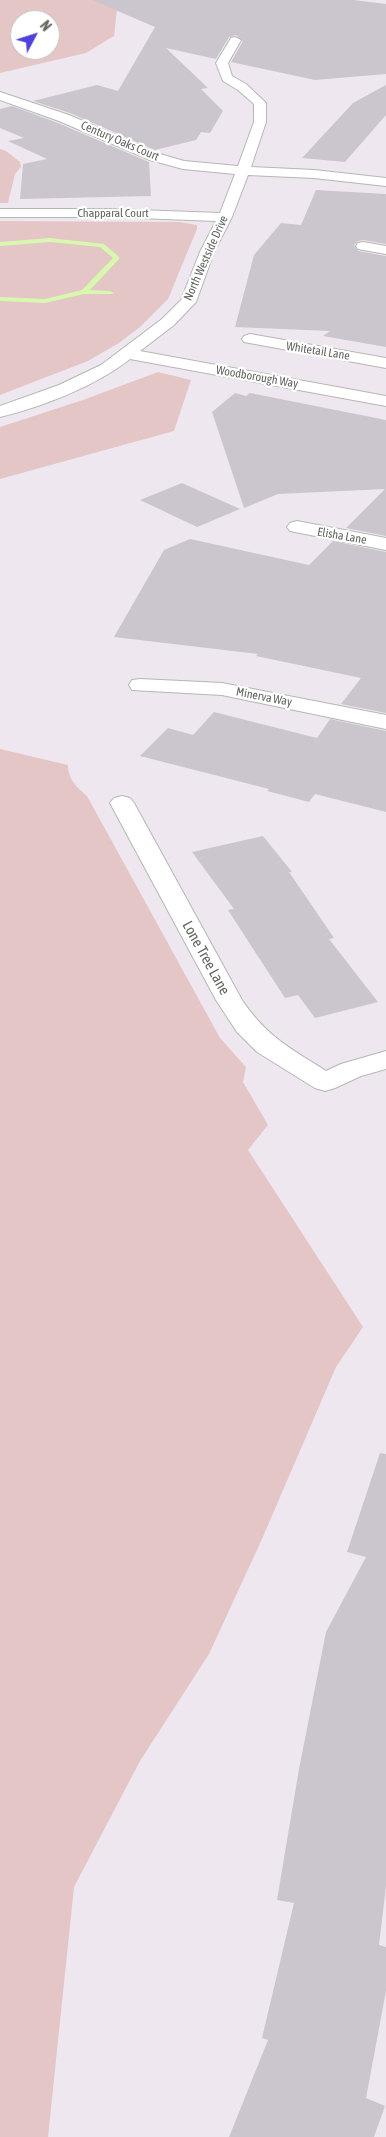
<!DOCTYPE html>
<style>
body{margin:0}
#map{position:relative;width:386px;height:2137px;overflow:hidden;background:#eee7ef;font-family:"Asap Condensed",sans-serif}
canvas{display:block}
.north{position:absolute;left:10px;top:10px;width:50px;height:50px;box-sizing:border-box;background:#fff;border:1px solid #c0c2bf;border-radius:50%;rotate:50deg;font-size:14px;font-weight:700;line-height:20px;text-align:center;color:#62665e}
.north::after{content:'';display:block;margin:auto;width:18px;height:22px;background:#4e41dc;clip-path:polygon(50% 0,100% 100%,50% 72%,0 100%)}
</style>
<div id="map">
<canvas width="386" height="2137"></canvas>
<div class="north">N</div>
</div>
<script>
const ctx = document.querySelector('canvas').getContext('2d');
ctx.lineJoin = 'round';
function fill(path, color) {
  ctx.fillStyle = color;
  ctx.fill(path, 'evenodd');
}
function trace(path, color, width, dash) {
  ctx.strokeStyle = color;
  ctx.lineWidth = width;
  ctx.lineCap = dash ? 'butt' : 'round';
  ctx.setLineDash(dash || []);
  ctx.stroke(path);
}
function drawText(font, color, halo, rows, align = 'center') {
  ctx.font = font + ' "Asap Condensed",sans-serif';
  ctx.lineWidth = 4.5;
  ctx.setLineDash([]);
  ctx.textBaseline = 'middle';
  ctx.strokeStyle = halo;
  ctx.fillStyle = color;
  for (const [text, x, y, turn = 0] of rows) {
    ctx.save();
    ctx.translate(x, y);
    ctx.rotate((+turn || 0) * Math.PI / 180);
    ctx.textAlign = isNaN(turn) ? turn : align;
    if (halo) ctx.strokeText(text, 0, 0);
    ctx.fillText(text, 0, 0);
    ctx.restore();
  }
}
fill(new Path2D(`
 M0 0H118L114 36 86 53 0 73ZM20 20H50V50H20Z
 M0 149 6 151 20 162 21 167 15 174 8 203H0Z
 M0 221 179 222 197 225V229L168 299 140 327 119 343 88 361 0 395Z
 M158 372 191 380 174 431 0 479V427L83 400Z
 M0 749 68 765C68 780 77 787 87 796L220 1038 246 1067 243 1082 268 1125 248 1150 363 1327 336 1367 262 1539 209 1654 140 1761 74 1887 48 2137H0Z`), '#e5c6c6');
fill(new Path2D(`
 M50 238 104 244 119 257V259L90 290 110 291 114 293 112 294H84L45 303 0 301V297L45 299 82 290 113 258 100 247 50 242 0 246V242Z`), '#d7f8ae');
fill(new Path2D(`
 M92 0H354L386 4V74L315 80 231 62 243 41 236 35 229 37 216 59 166 48 208 88 201 89 223 111 210 133 201 132 196 140 155 150 70 113 33 101 97 85 118 91 155 27Z
 M386 85V115L345 162 302 158 353 103Z
 M12 106 58 123 149 162 151 196 20 199 23 164 47 159 8 141 24 138 0 128V109Z
 M316 190 386 194V244L363 240 358 241 354 245 358 251 386 256V347L323 336 330 331 235 327 254 255 281 223 301 225Z
 M235 393 246 396 250 393 386 420V536L346 528 385 489 278 494 244 508 212 412Z
 M182 483 240 509 197 527 140 500Z
 M190 539 309 565 333 541 386 552V713L341 704 361 678 256 656 258 654 114 637 164 550Z
 M214 712 317 738 330 719 386 731V812L315 794 309 802 267 791 269 789 140 756 168 728 193 735Z
 M263 836 292 872H289L334 938 329 939 378 1002 315 1018 298 995 285 998 228 910 234 909 192 852Z
 M380 1453 386 1454V1886L379 1945 386 1947V1991L366 2098 385 2106 374 2137H229L268 2040 262 2038 294 1903 277 1900 299 1769 326 1632 366 1557 347 1552Z`), '#cbc5cd');
const minor = new Path2D(`
 M235 37 241 40 228 63 232 76 246 84 266 103V122L251 167 314 170 386 178V186L314 178 248 175 232 217 214 252 196 302 174 325 140 351 386 396V406L130 359C96 386 42 407 0 417V406L59 385 101 365 162 319 181 300 200 252 216 221 112 217H0V209H112L220 213 235 174 183 169 150 160 59 121 0 100V92L69 115 160 154 184 161 238 166 254 122V104L238 90 223 81 216 63 231 38Z
 M363 242 386 246V254L358 249 356 246 358 243Z
 M250 334 386 358V368L244 342 242 339 244 336Z
 M297 521 386 538V550L290 531 287 527 290 523Z
 M140 679 222 683 386 715V729L222 695 132 690 129 685 132 680Z
 M122 796 130 798 134 803 242 1000C267 1037 290 1048 326 1071L341 1064 386 1051V1069L361 1076 335 1088 325 1091 315 1088 257 1052 237 1032 216 1000 110 803 114 798Z`);
trace(minor, '#b4b8b2', 2);
fill(minor, '#fff');
drawText('12px', '#62665e', '#fff', [
 ["Century Oaks Court",120,141,23],
 ["Chapparal Court",113,213],
 ["North Westside Drive",206,258,-66],
 ["Whitetail Lane",318,351,9],
 ["Woodborough Way",257,377,10],
 ["Elisha Lane",342,536,10],
 ["Minerva Way",264,697,11]
]);
drawText('15px', '#62665e', '#fff', [
 ["Lone Tree Lane",206,958,61]
]);
</script>
